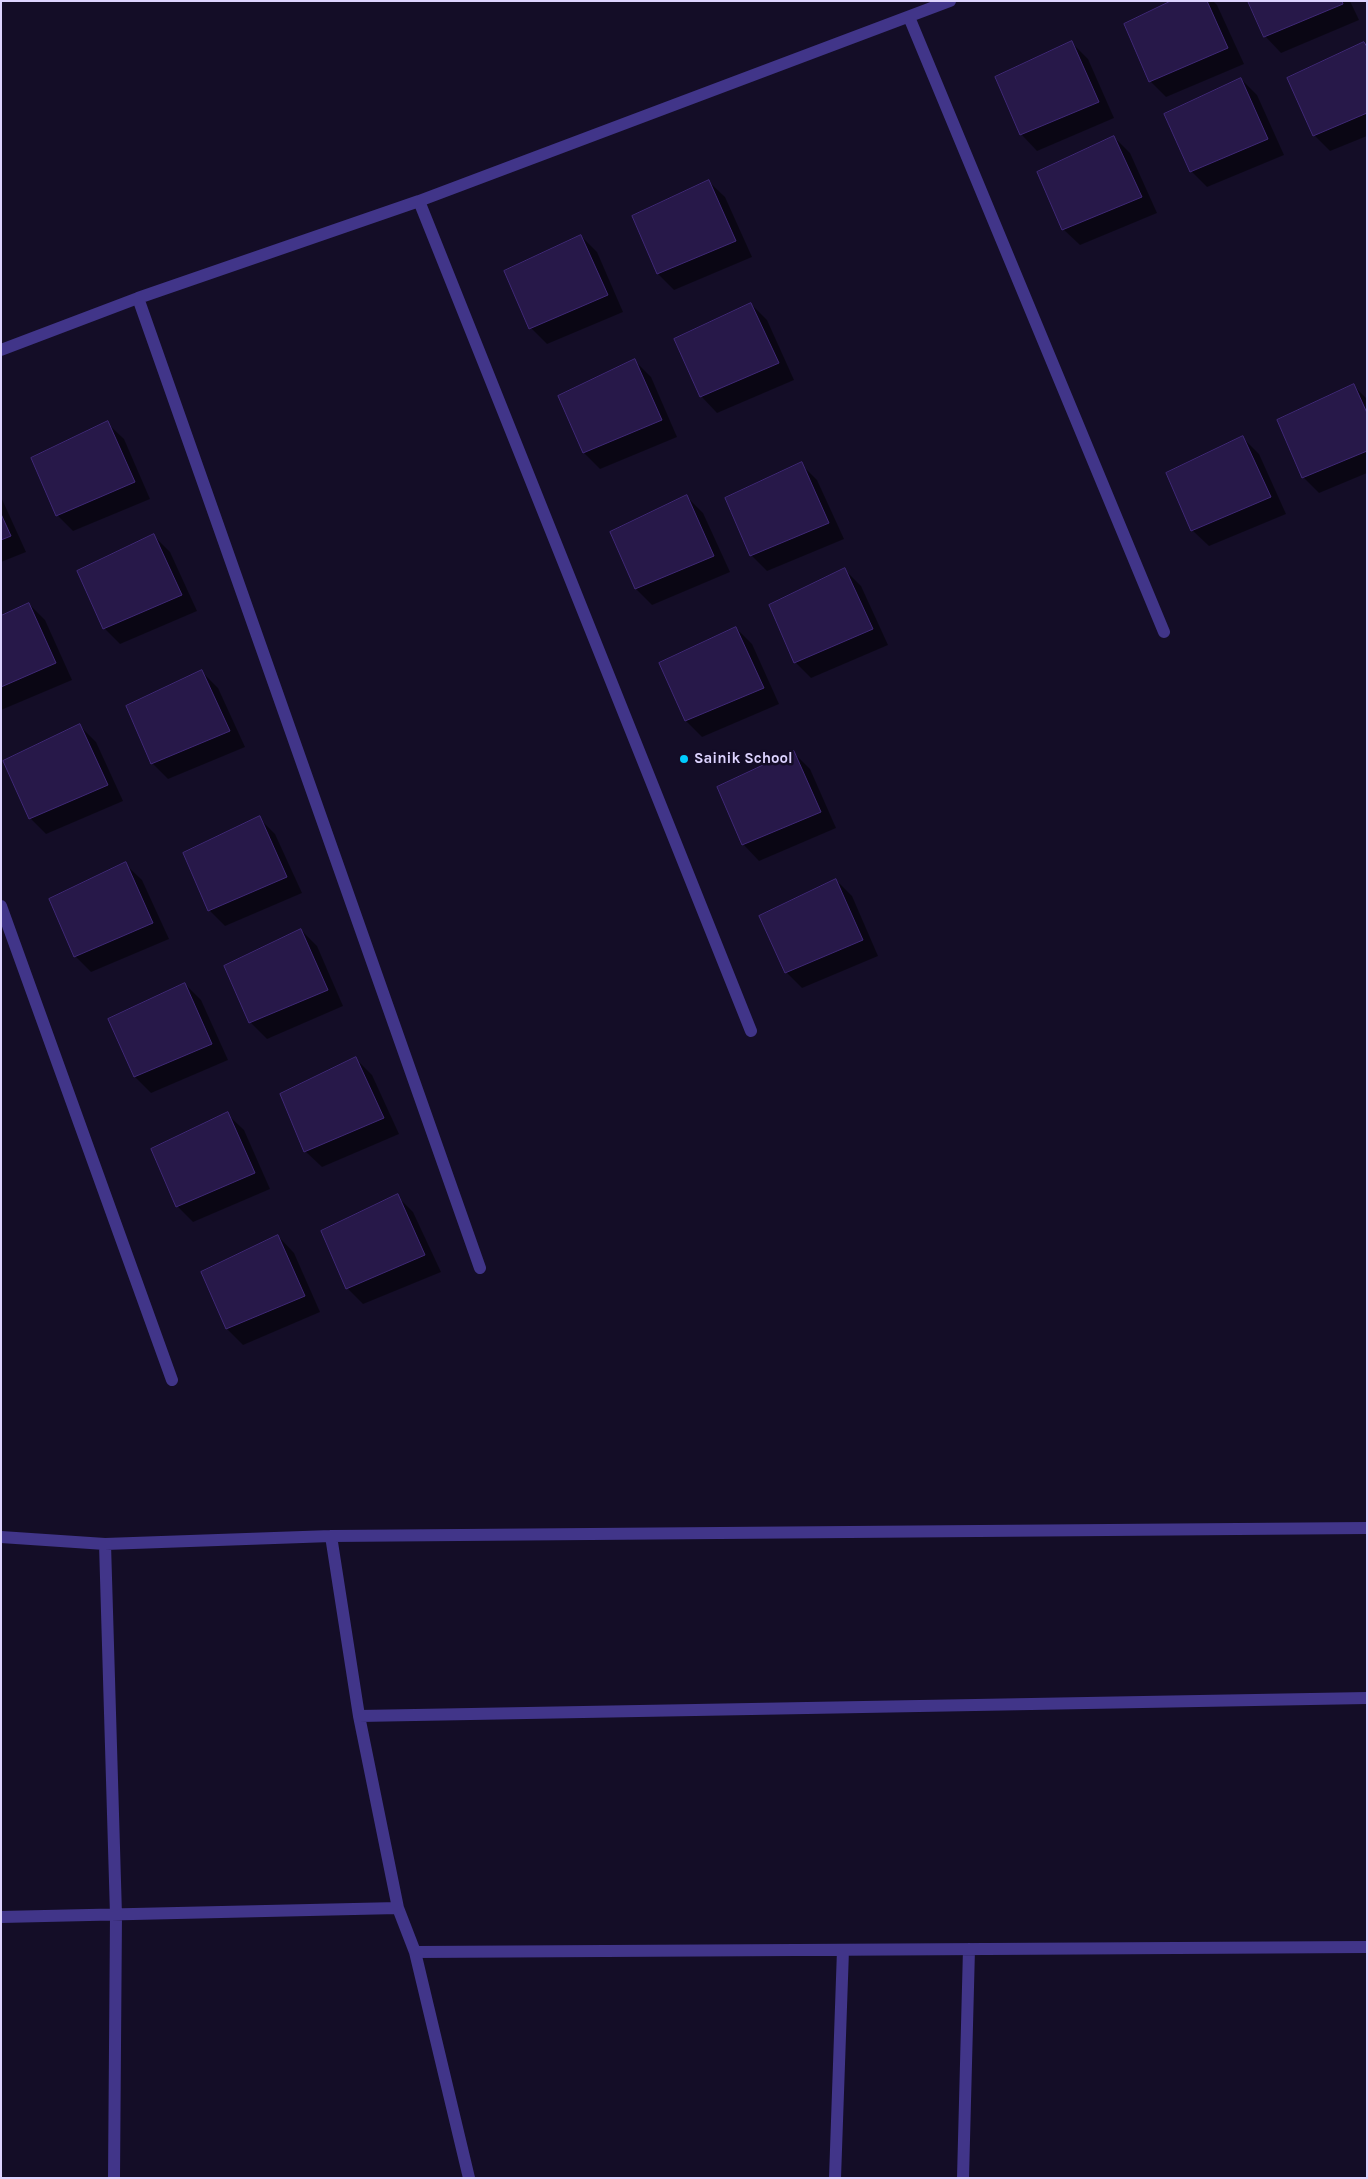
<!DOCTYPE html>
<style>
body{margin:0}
#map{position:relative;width:1368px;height:2179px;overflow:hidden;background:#140d27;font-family:Karla,sans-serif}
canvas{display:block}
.frame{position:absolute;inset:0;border:2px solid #ddd3ff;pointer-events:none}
</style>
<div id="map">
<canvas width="1368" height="2179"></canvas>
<div class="frame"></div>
</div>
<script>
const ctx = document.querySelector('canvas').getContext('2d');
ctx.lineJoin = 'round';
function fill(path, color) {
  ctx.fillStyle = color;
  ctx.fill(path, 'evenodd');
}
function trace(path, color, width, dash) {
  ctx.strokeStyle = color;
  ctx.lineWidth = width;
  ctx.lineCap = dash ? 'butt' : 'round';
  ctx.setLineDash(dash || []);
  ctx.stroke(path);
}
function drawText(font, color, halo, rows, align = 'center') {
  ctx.font = font + ' Karla,sans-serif';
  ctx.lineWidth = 5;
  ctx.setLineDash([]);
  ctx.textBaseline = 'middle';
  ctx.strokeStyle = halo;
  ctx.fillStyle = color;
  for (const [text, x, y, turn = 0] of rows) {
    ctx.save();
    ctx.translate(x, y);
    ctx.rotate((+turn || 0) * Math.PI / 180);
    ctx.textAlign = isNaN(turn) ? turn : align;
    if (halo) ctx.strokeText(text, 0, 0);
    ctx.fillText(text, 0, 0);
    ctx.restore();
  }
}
fill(new Path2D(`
 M1174 1H1213L1217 5 1244 64 1166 97 1150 81Z
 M1250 1H1350L1359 20 1281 53 1265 36Z
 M1072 43 1088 59 1114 118 1037 151 1021 134Z
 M1364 43 1367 46V136L1330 151 1314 135Z
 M1241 79 1257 95 1284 155 1207 187 1191 171Z
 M1114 137 1130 153 1157 213 1080 245 1063 229Z
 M708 181 725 197 752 257 674 290 658 274Z
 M581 236 597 252 623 312 547 344 531 328Z
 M751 304 767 320 794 380 717 413 701 396Z
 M635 361 651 377 677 437 600 469 584 453 560 396Z
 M1353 385 1367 399V473L1319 493 1303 477Z
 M107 423 124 439 150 499 73 531 57 515Z
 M1243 438 1259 454 1286 514 1209 546 1192 530Z
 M801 464 817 480 844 539 767 571 751 555Z
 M686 496 703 513 730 572 652 605 636 589 611 532Z
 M1 497 26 552 1 562Z
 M154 536 170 552 197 611 120 644 104 628Z
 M845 570 861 586 888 645 811 678 795 662Z
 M29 604 45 620 72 680 1 710V617Z
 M736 628 752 644 779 704 702 737 686 721Z
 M202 672 218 688 245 747 168 779 152 763Z
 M80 726 96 742 123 801 46 834 30 818Z
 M794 753 810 769 836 828 759 861 743 844Z
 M259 818 275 834 302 893 225 926 209 910Z
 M125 864 142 880 169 939 91 972 75 956Z
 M836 880 852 896 878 956 802 988 786 972Z
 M301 930 317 946 343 1006 267 1039 251 1023 226 966Z
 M185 984 201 1000 228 1060 151 1093 135 1077Z
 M356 1059 372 1075 399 1134 322 1167 305 1151Z
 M227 1114 244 1130 270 1189 193 1222 177 1206Z
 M397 1196 413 1212 441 1272 363 1304 347 1288Z
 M278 1236 294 1253 320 1312 243 1345 227 1329 202 1272Z`), '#0007');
const building = new Path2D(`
 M1171 1H1207L1228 48 1149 82 1124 24Z
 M1248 1H1342L1343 4 1264 37Z
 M1072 41 1099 102 1020 135 995 77Z
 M1364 42 1367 47V113L1313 136 1287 78Z
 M1241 78 1268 139 1190 172 1164 114Z
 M1114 136 1142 197 1062 230 1037 172Z
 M709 180 736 241 657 274 632 216Z
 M581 235 608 295 529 329 504 271Z
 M751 303 779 363 700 397 674 339Z
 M635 359 662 420 583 453 558 396Z
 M1354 384 1367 413V451L1302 478 1277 420Z
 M108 421 135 482 56 516 31 458Z
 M1243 436 1271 497 1191 531 1166 473Z
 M802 462 829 523 750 556 725 498Z
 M687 495 714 556 635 589 610 532Z
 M1 514 11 536 1 540Z
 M154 534 182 595 103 629 77 571Z
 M845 568 873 629 794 663 769 605Z
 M29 603 56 663 1 687V616Z
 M736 627 764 688 685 721 659 663Z
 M202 670 230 731 151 764 126 706Z
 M80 724 108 785 29 819 3 761Z
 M794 751 821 812 742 845 717 787Z
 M260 816 287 877 208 911 183 853Z
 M126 862 153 923 74 957 49 899Z
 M836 879 863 940 785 973 759 916Z
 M301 929 328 990 249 1023 224 966Z
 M185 983 212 1044 134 1077 108 1019Z
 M356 1057 384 1118 304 1152 280 1094Z
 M228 1112 255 1173 176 1207 151 1149Z
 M398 1194 425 1255 346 1289 321 1231Z
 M278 1235 305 1296 226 1329 201 1272Z`);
fill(building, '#271849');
trace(building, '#402977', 1);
trace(new Path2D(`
 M909 17 1164 632
 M419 201 751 1031
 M138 298 480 1268
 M1 350 138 298 419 201 950 1
 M1 906 172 1380
 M331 1536 359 1716 398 1908 415 1952 469 2178
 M1 1537 105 1544 331 1536 1367 1528
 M105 1544 116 1915 114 2178
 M359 1716 1367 1698
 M1 1917 398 1908
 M415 1952 1367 1947
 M835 2178 843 1950
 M963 2178 969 1949`), '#413589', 12);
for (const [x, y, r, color] of [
 [684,759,5,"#00ccfe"]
]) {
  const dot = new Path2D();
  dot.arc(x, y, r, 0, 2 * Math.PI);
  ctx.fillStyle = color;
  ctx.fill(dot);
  trace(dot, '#140d27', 2);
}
drawText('bold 15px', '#ddd3ff', '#140d27', [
 ["Sainik School",694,759]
], 'left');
</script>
